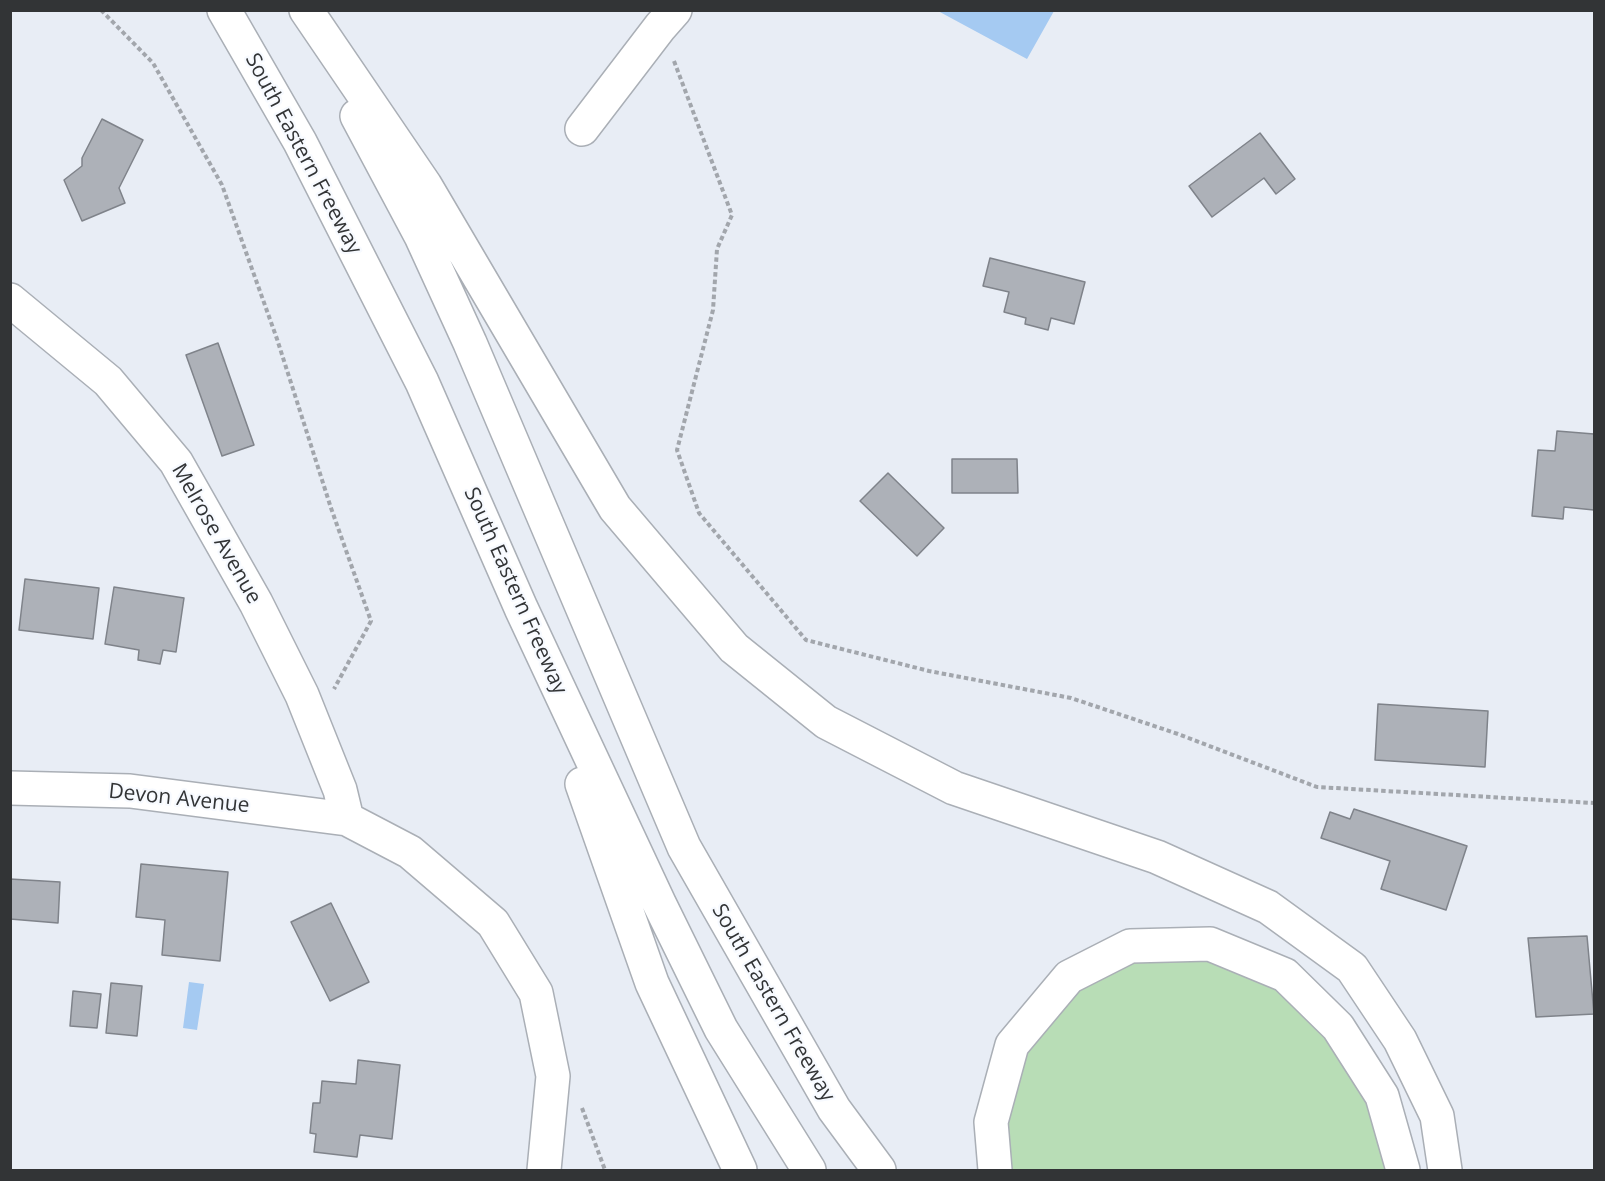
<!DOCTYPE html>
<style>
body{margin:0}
#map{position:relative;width:1605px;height:1181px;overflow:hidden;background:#e8edf5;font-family:"Open Sans",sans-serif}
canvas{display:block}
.frame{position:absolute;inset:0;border:12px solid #323436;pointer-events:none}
</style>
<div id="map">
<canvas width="1605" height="1181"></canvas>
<div class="frame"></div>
</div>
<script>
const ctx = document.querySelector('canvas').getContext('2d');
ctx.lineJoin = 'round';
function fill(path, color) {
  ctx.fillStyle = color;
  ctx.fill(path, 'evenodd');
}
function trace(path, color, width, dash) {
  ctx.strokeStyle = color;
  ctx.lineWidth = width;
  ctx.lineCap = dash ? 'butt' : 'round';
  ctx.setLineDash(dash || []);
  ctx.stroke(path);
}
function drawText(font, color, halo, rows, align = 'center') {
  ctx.font = font + ' "Open Sans",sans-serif';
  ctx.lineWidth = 4.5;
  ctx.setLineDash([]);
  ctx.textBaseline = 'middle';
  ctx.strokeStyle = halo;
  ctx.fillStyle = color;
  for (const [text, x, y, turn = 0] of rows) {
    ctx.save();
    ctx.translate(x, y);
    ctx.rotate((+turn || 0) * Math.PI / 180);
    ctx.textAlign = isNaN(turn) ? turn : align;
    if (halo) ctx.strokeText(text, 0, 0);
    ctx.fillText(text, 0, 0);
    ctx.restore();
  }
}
fill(new Path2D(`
 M1210 944 1338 1027 1403 1170H995L1012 1045 1069 977Z`), '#b8ddb6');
fill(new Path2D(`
 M938 11H1054L1027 59Z
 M189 982 204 984 197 1030 183 1028Z`), '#a5caf2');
const building = new Path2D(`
 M102 119 143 140 119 188 125 203 82 221 64 180 82 166V158Z
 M1260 133 1295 179 1276 194 1264 178 1212 217 1189 186Z
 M990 258 1085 282 1074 324 1051 318 1048 330 1025 324 1026 318 1004 312 1009 292 983 286Z
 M218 343 254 445 222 456 186 355Z
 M1557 431 1594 434V510L1564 507 1563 519 1532 516 1538 450 1555 451Z
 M952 459H1017L1018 493H952Z
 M888 473 944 528 917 556 860 501Z
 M25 579 99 588 93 639 19 630Z
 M114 587 184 598 176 652 163 650 160 664 138 660 139 650 105 644Z
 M1378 704 1488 711 1485 767 1375 760Z
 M1354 809 1467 846 1446 910 1381 889 1390 861 1321 838 1330 812 1350 819Z
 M141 864 228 872 220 961 162 955 165 920 136 917Z
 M10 879 60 882 58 923 10 919Z
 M331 903 369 982 330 1001 291 922Z
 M1587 936 1594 1014 1536 1017 1528 938Z
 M111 983 142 986 137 1036 106 1033Z
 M73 991 101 994 97 1028 70 1026Z
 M358 1060 400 1065 392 1139 360 1135 357 1157 314 1152 316 1134 310 1133 313 1103H320L322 1081 356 1084Z`);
fill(building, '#adb1b8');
trace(building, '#7f838a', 1.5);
const minor = new Path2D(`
 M582 129 660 27 675 10
 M10 300 108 381 176 462 256 603 302 695 340 790 347 819
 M10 788 130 791 347 819 410 852 493 923 536 993 553 1076 544 1170`);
const highway = new Path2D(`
 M224 10 300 142 422 382 521 608 659 903 721 1029 809 1170
 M306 10 425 185 615 508 734 648 826 722 954 788 1157 857 1268 907 1352 968 1400 1040 1437 1116 1445 1170
 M357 116 421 236 470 343 684 847 834 1109 879 1170
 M582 784 652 983 740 1170
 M995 1170 991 1122 1012 1045 1069 977 1130 946 1210 944 1285 975 1338 1027 1382 1096 1403 1170`);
trace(minor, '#aaafb6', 36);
trace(highway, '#aaafb6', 36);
trace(new Path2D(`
 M101 10 153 63 222 185 277 339 331 508 371 621 334 689
 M674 61 732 215 717 249 713 310 677 450 699 513 806 640 929 671 1071 698 1178 734 1317 787 1594 803
 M582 1108 605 1170`), '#a2a6ac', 4, [4.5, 3]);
trace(minor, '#fff', 33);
trace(highway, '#fff', 33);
drawText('21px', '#323436', '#f7faff', [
 ["South Eastern Freeway",303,154,62],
 ["Melrose Avenue",216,534,60],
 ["South Eastern Freeway",515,591,66],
 ["Devon Avenue",179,799,6],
 ["South Eastern Freeway",773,1003,60]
]);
</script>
